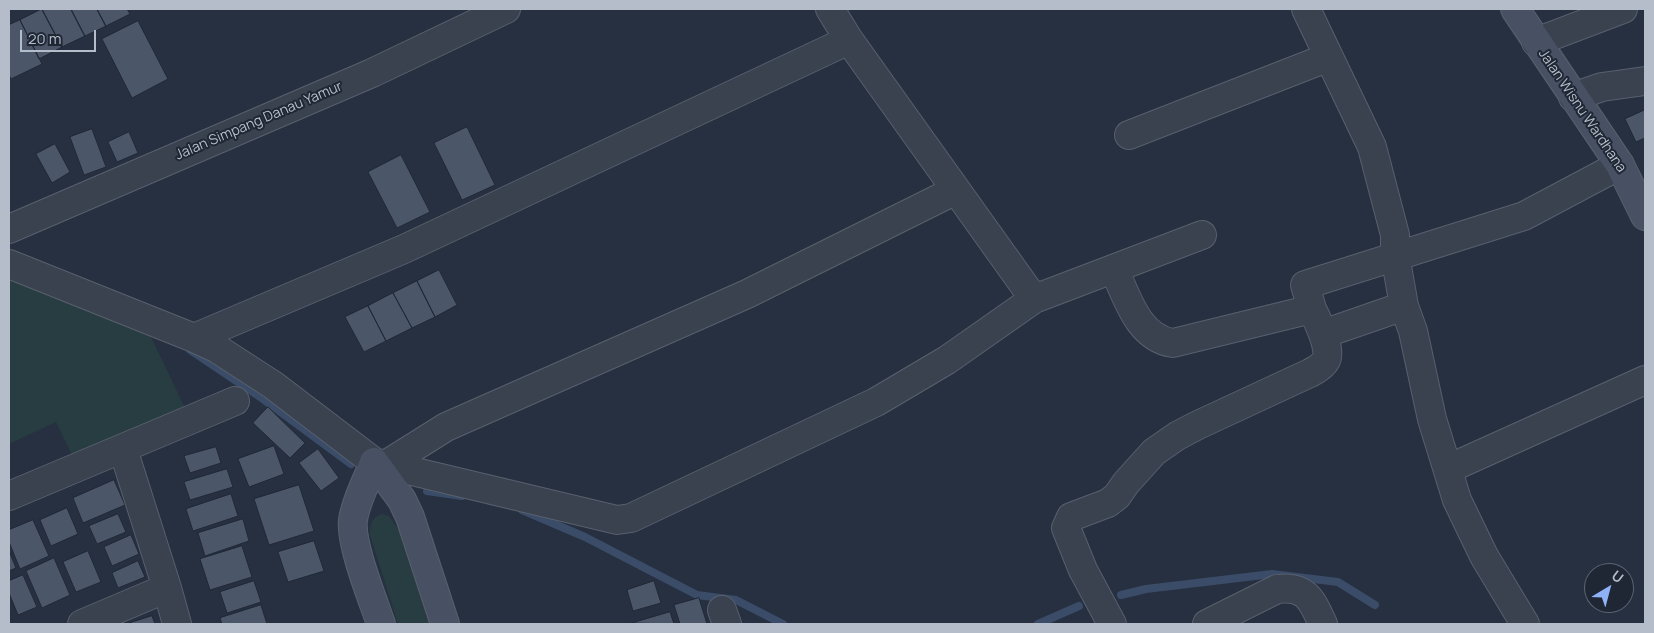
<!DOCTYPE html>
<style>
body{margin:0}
#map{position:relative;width:1654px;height:633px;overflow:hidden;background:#263040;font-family:Manrope,sans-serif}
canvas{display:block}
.frame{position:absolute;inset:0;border:10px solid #b6bdca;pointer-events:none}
.north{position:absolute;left:1584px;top:563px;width:50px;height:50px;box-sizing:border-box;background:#1f2735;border:1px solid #5b6371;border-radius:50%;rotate:37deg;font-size:14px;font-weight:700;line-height:20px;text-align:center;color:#b6bdca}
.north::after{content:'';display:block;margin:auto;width:18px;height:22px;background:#8fb2f7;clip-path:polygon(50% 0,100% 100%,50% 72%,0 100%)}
.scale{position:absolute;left:20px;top:30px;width:76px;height:22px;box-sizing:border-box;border:2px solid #b6bdca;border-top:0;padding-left:6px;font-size:15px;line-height:18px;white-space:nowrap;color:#b6bdca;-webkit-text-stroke:4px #1f2735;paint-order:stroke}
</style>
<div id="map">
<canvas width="1654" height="633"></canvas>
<div class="frame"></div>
<div class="north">U</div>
<div class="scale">20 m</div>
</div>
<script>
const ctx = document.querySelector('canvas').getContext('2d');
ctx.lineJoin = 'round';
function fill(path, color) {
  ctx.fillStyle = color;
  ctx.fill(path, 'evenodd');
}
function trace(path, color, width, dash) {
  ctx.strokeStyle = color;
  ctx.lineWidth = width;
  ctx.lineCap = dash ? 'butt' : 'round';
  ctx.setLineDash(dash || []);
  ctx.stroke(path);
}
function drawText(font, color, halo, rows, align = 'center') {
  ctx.font = font + ' Manrope,sans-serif';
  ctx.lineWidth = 4;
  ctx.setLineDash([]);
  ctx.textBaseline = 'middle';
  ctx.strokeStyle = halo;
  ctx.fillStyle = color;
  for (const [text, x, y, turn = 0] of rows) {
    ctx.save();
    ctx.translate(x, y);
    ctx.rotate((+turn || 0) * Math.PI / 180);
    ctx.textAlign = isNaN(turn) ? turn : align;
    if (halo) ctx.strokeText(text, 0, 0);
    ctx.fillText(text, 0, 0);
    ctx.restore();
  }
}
fill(new Path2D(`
 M9 279 151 337 187 412 74 459 56 422 9 444Z
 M382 514 389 516 398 529 429 624H398L370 535C370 524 372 517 382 514Z`), '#283d41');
trace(new Path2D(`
 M190 350 263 399 351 464
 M427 491 462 496
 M522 510 585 537 697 595 736 600 783 624
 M1121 595 1146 589 1272 574 1338 582 1375 605
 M1038 624 1079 606`), '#3b4c68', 8);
const building = new Path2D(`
 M42 9H71L85 36 62 47Z
 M42 9 62 47 39 59 20 20Z
 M71 9H97L106 26 85 36Z
 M97 9H127L130 14 106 26Z
 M20 20 42 64 11 79 9 75V25Z
 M138 21 168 79 132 98 102 39Z
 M1645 110V138L1636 142 1625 119Z
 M467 127 495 185 462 200 434 143Z
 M92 129 106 167 84 175 70 137Z
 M129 132 138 153 117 162 108 142Z
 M55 144 70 172 52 183 36 154Z
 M401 155 430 212 397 228 368 172Z
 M439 270 457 305 435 317 417 281Z
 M417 281 435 317 412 328 393 293Z
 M393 293 412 328 386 341 368 306Z
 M368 306 386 341 364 352 345 317Z
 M268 407 305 443 290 458 253 423Z
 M274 446 284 474 249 487 238 459Z
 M216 447 221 463 190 473 184 456Z
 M318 449 339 478 321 491 299 463Z
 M227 469 233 487 190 500 184 482Z
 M114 480 125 505 83 523 73 498Z
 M299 485 314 531 269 545 254 499Z
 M231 494 238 516 193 531 186 509Z
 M67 508 78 534 51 546 40 520Z
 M118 514 126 532 97 544 89 526Z
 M243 519 249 541 205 556 198 533Z
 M33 520 49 556 20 569 9 542V530Z
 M131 535 139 554 112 566 104 547Z
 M314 541 324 571 288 582 278 552Z
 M242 546 252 577 210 590 200 559Z
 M9 551 16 568 9 571Z
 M88 551 101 582 76 592 63 562Z
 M54 558 70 595 42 608 26 571Z
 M138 561 145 577 118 588 112 573Z
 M23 575 37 607 18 615 9 593V581Z
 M254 581 261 602 227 613 220 592Z
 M654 581 661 603 633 611 627 590Z
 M699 598 707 624H680L674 605Z
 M261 605 267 624H222L220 618Z
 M670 612 674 624 632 623Z
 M152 616 155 624H126Z`);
fill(building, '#4c5669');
trace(building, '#212937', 1);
const street = new Path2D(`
 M1306 9 1372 147 1395 235V255L1404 306 1413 331 1432 419 1457 500 1484 556 1525 624
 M1536 42 1623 9
 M1573 97 1602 87 1645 81
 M1129 135 1329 57
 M9 229 372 73 506 9
 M9 264 194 338 216 348 273 385 374 462 617 520 631 518 876 402 947 360 1034 299 849 40 830 9
 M1114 269C1127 297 1138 338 1173 343L1312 309 1305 285 1524 216 1620 165
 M1034 299 1202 235
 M1323 334 1404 306
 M194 338 404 249 849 40
 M123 449 167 588 177 624
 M387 464 446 427 747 294 956 190
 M1448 469 1645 380
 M9 496 235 401
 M722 610 727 624
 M82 624 167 588
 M1112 624 1083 570 1066 528 1071 517 1108 503 1117 496 1126 483 1154 452 1177 436 1198 425 1310 373C1316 370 1323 366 1326 360 1332 349 1317 320 1312 309
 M1207 624 1277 589C1307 585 1312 601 1323 624`);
const secondary = new Path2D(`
 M1515 9 1620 165 1645 216
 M374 462 402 500 410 517 445 624
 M374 462C367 481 356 500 353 520 350 544 373 600 381 624`);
trace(street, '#58606d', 30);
trace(secondary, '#58606d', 30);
trace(street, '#3a4250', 28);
trace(secondary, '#485163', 28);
drawText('14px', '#b6bdca', '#1f2735', [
 ["Jalan Wisnu Wardhana",1582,111,56],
 ["Jalan Simpang Danau Yamur",259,121,-23]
]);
</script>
